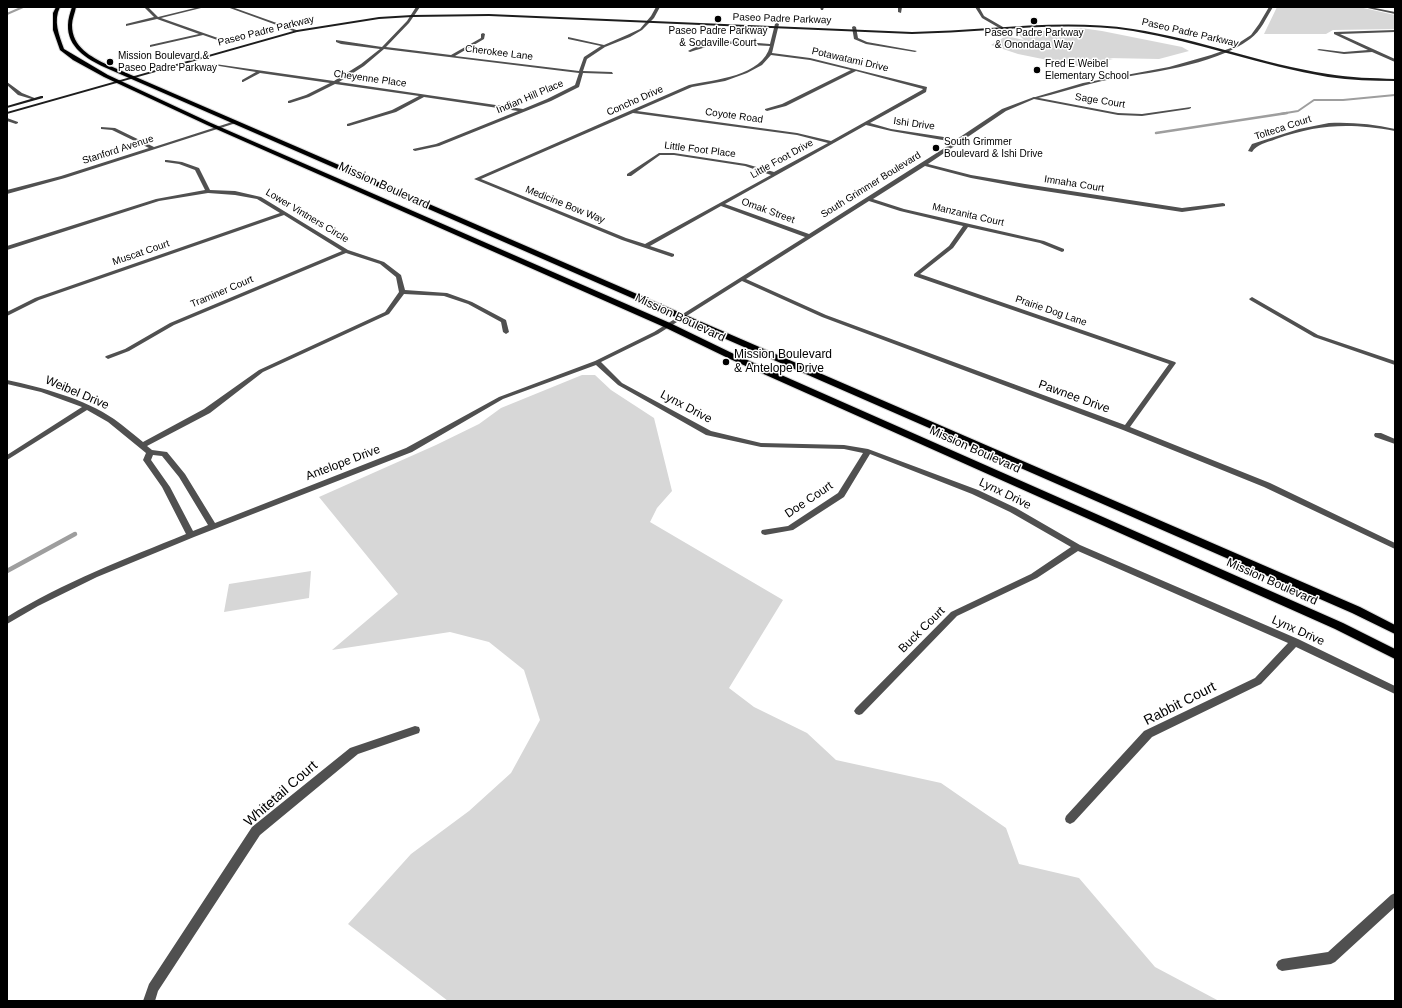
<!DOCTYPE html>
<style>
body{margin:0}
#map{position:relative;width:1402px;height:1008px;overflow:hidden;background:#fff;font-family:Arial,sans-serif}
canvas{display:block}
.frame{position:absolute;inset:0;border:8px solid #000;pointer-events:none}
</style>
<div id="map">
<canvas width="1402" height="1008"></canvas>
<div class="frame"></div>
</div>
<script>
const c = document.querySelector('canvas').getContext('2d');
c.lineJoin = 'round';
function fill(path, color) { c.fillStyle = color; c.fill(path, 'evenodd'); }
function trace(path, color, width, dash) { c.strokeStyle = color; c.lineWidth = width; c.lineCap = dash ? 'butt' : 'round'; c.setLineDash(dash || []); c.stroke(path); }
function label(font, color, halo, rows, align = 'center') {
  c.font = font + ' Arial,sans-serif'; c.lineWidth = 3; c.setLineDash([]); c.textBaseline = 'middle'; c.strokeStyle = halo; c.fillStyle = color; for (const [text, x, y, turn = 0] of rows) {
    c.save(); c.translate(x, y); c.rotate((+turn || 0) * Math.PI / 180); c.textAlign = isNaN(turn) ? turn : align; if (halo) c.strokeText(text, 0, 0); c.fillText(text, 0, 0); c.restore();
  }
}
fill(new Path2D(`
 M 1277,7 L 1359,7 L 1395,15 L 1395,29 L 1333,30 L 1326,34 L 1264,34 Z
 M 1081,28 L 1102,31 L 1182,47 L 1189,51 L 1159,59 L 1107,58 L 1113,59 L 1077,66 L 1018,54 L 991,45 L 1006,36 L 1024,40 L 1017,33 Z
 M 582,375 L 595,375 L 611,390 L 654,418 L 672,491 L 657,508 L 650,522 L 783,600 L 729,688 L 754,707 L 807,733 L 836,760 L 941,783 L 1006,828 L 1019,864 L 1079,878 L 1155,967 L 1219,1001 L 448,1001 L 348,924 L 411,854 L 469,811 L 511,773 L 540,720 L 524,670 L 489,642 L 450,632 L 332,650 L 398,594 L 319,497 L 436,445 L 479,424 L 501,408 Z
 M 311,571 L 309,598 L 224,612 L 229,584 Z`), '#d7d7d7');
trace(new Path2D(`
 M 7,14 L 23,7
 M 1280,114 L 1298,111 L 1314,100 L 1343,100 L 1395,95`), '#9e9e9e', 2);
trace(new Path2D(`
 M 1156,133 L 1287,113`), '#9e9e9e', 2.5);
trace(new Path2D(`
 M 7,571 L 75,534`), '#9e9e9e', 4.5);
const primary = new Path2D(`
 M 56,7 L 60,7 C 53,21 59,35 64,49 L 108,75 L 211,123 L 670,323 L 736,355 L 1343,623 L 1395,649 L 1395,659 L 1335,629 L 730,359 L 664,327 L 207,125 L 104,77 L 73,60 L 60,50 L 53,30 L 53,13 Z
 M 72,7 L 76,7 C 75,13 72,19 72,25 C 72,47 91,57 108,65 L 1360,607 L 1395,625 L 1395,634 L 1352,613 L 104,67 C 87,59 67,47 68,25 C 68,19 70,13 72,7 Z`);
trace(primary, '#dbdbdb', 2);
fill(new Path2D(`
 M 144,7 L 148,7 L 158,17 L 199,7 L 205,7 L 161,18 L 232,43 L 229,44 L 203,35 L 150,47 L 150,45 L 199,34 L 157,19 L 126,26 L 126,24 L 154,17 Z
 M 227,7 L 232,7 L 299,31 L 296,32 Z
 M 416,7 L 420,7 L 409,23 L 386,47 L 451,55 L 481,38 L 481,34 L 483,33 L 485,34 L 484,39 L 455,56 L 579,71 L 584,57 L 601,46 L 568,39 L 568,37 L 604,45 L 627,35 L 640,29 L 651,16 L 656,7 L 660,7 L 654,18 L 642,30 L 630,37 L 605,47 L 587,59 L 583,71 L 612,72 L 613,74 L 583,73 L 579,87 L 551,101 L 439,146 L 415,151 L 413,150 L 413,149 L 436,144 L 518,111 L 424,97 L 396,112 L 349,126 L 347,126 L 347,124 L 392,110 L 419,96 L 335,84 L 309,97 L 290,103 L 288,103 L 288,101 L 306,95 L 330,83 L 260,73 L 243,82 L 242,82 L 242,80 L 256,72 L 213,65 L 215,64 L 334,81 L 361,64 L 380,49 L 341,44 L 336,42 L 336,40 L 382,47 L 407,21 ZM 384,49 L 579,73 L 575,85 L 547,99 L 523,109 L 339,82 L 364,66 Z
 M 820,7 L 824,7 L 823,10 L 821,10 Z
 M 898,7 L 902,7 L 901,13 L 898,12 Z
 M 975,7 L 979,7 L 984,16 L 1003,27 L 1003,29 L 1001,29 L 982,18 Z
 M 1363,7 L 1370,7 L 1395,12 L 1395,14 Z
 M 777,23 L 779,24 L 772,53 L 810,58 L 927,87 L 926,92 L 870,123 L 891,129 L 957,139 L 1002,109 L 1034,97 L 1118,113 L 1142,114 L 1191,107 L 1191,108 L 1189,109 L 1142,116 L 1118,115 L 1034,99 L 1006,111 L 928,164 L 971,175 L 1025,184 L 1182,208 L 1223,203 L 1225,204 L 1225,206 L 1182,212 L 1025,188 L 971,178 L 925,166 L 873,199 L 904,209 L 1044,241 L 1064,249 L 1064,251 L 1062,252 L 1040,243 L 968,227 L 953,248 L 920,274 L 1175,362 L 1176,363 L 1130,427 L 1270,483 L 1395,543 L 1395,549 L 1264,487 L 1123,430 L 822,317 L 742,281 L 658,334 L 601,362 L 622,383 L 711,431 L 761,443 L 844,445 L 868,449 L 978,490 L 1016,508 L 1080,545 L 1298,639 L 1395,686 L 1395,694 L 1296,647 L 1261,684 L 1152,737 L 1074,822 L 1070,824 L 1066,822 L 1065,819 L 1066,816 L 1144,731 L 1255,678 L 1288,643 L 1078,551 L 1037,578 L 957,616 L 862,714 L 859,715 L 856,714 L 854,711 L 856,708 L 951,612 L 1031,574 L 1071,547 L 1010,512 L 972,494 L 870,454 L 844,497 L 793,530 L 765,535 L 762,534 L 761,532 L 762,530 L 788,526 L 838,493 L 863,453 L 844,449 L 761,447 L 706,435 L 618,385 L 596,365 L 503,399 L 412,452 L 194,537 L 97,577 L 38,606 L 7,624 L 7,617 C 64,582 125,559 186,534 L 162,487 L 143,460 L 146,453 L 108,422 L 87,410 L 7,460 L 7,455 L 82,407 L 41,392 L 7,384 L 7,380 C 43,388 83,398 114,419 C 124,426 133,434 143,442 L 204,409 L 259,370 L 385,312 L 399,292 L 396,277 L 380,264 L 346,253 L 174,325 L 129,351 L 108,359 L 105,357 L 106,356 L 125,349 L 170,323 L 342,251 L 284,215 L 39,300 L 7,316 L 7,312 L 35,298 L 280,213 L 257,199 L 235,195 L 208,193 L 159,201 L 7,250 L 7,246 L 156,199 L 205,190 L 195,170 L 179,164 L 165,162 L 165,160 L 167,160 L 182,162 L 199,168 L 210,190 L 235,191 L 261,197 L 348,250 L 384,262 L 401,275 L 405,290 L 447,293 L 472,302 L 506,320 L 509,332 L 506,334 L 503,332 L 501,322 L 468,304 L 444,296 L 404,294 L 389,314 L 263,372 L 210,413 L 147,446 L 152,450 L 167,452 L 185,474 L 215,523 L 406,448 L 499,397 L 595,361 L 654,332 L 805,237 L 721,206 L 650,246 L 674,254 L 674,256 L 672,257 L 622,240 L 474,179 L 689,85 C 714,80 763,76 770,46 C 750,45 730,42 711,46 C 704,47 697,50 690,52 L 688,51 C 711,37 745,42 770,44 L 775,24 ZM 771,55 L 810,60 L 851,70 L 782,104 L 765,109 L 765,110 L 767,111 L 786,106 L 856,71 L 923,89 L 922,90 L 831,141 L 797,133 L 637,111 L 692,87 L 725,81 L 747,73 L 762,65 ZM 633,113 L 797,135 L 828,143 L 774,172 L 746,164 L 674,153 L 659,153 L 627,174 L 627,176 L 631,176 L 660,155 L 674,155 L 745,166 L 771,175 L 645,244 L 626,238 L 481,179 ZM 866,125 L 891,131 L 954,142 L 809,234 L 725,204 ZM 869,201 L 900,211 L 963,226 L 949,246 L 914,274 L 914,276 L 1169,364 L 1125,425 L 826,315 L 746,279 ZM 153,455 L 162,456 L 179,477 L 208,525 L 193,531 L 170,487 L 151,460 Z
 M 854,26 L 856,27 L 858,38 L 867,42 L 917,51 L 915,52 L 866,44 L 854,39 L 852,27 Z
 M 1395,30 L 1395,32 L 1340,34 L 1395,59 L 1395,62 L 1372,52 L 1344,54 L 1317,50 L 1319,49 L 1344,52 L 1368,50 L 1334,34 L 1334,32 Z
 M 7,82 L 22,93 L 37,99 L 35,100 L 18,95 L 7,85 Z
 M 7,118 L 18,122 L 18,123 L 16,124 L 7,121 Z
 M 232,122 L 236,123 L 65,178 L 7,194 L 7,190 L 61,176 L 149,148 L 112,130 L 101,129 L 101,127 L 115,128 L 154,147 Z
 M 1329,123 C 1351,122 1373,124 1395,129 L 1395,131 C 1350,123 1319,124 1276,139 C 1266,143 1257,144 1252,152 L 1248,151 L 1252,144 L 1299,129 Z
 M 1252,297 L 1318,335 L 1395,361 L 1395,365 L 1314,337 L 1250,300 L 1249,299 Z
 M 1375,433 L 1381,433 L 1395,439 L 1395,444 L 1375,437 L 1374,435 Z
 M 415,726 L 419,727 L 420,730 L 419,733 L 358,754 L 260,835 L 158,991 L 155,1001 L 143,1001 L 149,984 L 252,827 L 350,748 Z
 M 1395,893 L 1395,907 L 1335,962 L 1331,964 L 1282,971 L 1278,969 L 1276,965 L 1278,961 L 1282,959 L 1328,952 L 1391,895 Z`), '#505050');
fill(new Path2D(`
 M 1269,7 L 1273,7 C 1266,18 1261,31 1250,39 C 1212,67 1148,72 1102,81 C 1079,86 1057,94 1034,99 L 1032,98 L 1083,83 L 1169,67 L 1211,55 L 1231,48 L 1251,35 L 1259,24 Z`), '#505050');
fill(new Path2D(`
 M 489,14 L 912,32 C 985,31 1060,18 1133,29 C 1199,39 1262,64 1328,74 C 1351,78 1373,78 1395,79 L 1395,81 C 1373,81 1351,80 1328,77 C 1262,66 1199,42 1133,31 C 1060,20 985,33 912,34 L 489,16 L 412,17 L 379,19 L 297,32 L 7,114 L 7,112 L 297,30 L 379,17 L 412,15 Z
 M 41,96 L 43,96 L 43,98 L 7,108 L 7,106 Z`), '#1d1d1d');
fill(primary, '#000');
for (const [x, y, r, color] of [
 [718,19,4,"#000"],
 [1034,21,4,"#000"],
 [110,62,4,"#000"],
 [1037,70,4,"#000"],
 [936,148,4,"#000"],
 [726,362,4,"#000"]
]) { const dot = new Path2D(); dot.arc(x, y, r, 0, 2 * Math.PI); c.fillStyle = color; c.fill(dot); trace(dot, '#fff', 1.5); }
label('10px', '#000', '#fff', [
 ["Paseo Padre Parkway",782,19,2],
 ["Paseo Padre Parkway",266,31,-14],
 ["Paseo Padre Parkway",1190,33,13],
 ["Cherokee Lane",499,53,7],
 ["Potawatami Drive",850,60,13],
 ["Cheyenne Place",370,79,8],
 ["Indian Hill Place",530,97,-23],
 ["Concho Drive",635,101,-24],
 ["Sage Court",1100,101,9],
 ["Coyote Road",734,116,8],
 ["Ishi Drive",914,124,8],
 ["Tolteca Court",1283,128,-18],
 ["Stanford Avenue",118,150,-18],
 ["Little Foot Place",700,150,7],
 ["Little Foot Drive",782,159,-29],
 ["Imnaha Court",1074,184,9],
 ["South Grimmer Boulevard",871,185,-32],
 ["Medicine Bow Way",565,205,22],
 ["Omak Street",768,211,20],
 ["Manzanita Court",968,215,13],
 ["Lower Vintners Circle",307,216,31],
 ["Muscat Court",141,253,-19],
 ["Traminer Court",222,292,-23],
 ["Prairie Dog Lane",1051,311,19]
]);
label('10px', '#000', '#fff', [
 ["Paseo Padre Parkway",718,31,"center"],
 ["& Sodaville Court",718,43,"center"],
 ["Paseo Padre Parkway",1034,33,"center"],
 ["& Onondaga Way",1034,45,"center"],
 ["Mission Boulevard &",118,56],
 ["Paseo Padre Parkway",118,68],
 ["Fred E Weibel",1045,64],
 ["Elementary School",1045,76],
 ["South Grimmer",944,142],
 ["Boulevard & Ishi Drive",944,154]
], 'left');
label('12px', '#000', '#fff', [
 ["Mission Boulevard",384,186,24],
 ["Mission Boulevard",680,318,25],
 ["Weibel Drive",77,393,23],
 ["Pawnee Drive",1074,397,20],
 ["Lynx Drive",686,407,28],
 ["Mission Boulevard",975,450,24],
 ["Antelope Drive",343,463,-21],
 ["Lynx Drive",1005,494,26],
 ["Doe Court",809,500,-34],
 ["Mission Boulevard",1272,582,24],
 ["Buck Court",922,630,-45],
 ["Lynx Drive",1298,631,24]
]);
label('12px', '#000', '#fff', [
 ["Mission Boulevard",734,355],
 ["& Antelope Drive",734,369]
], 'left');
label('14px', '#000', '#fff', [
 ["Rabbit Court",1180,704,-27],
 ["Whitetail Court",281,794,-41]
]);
</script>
